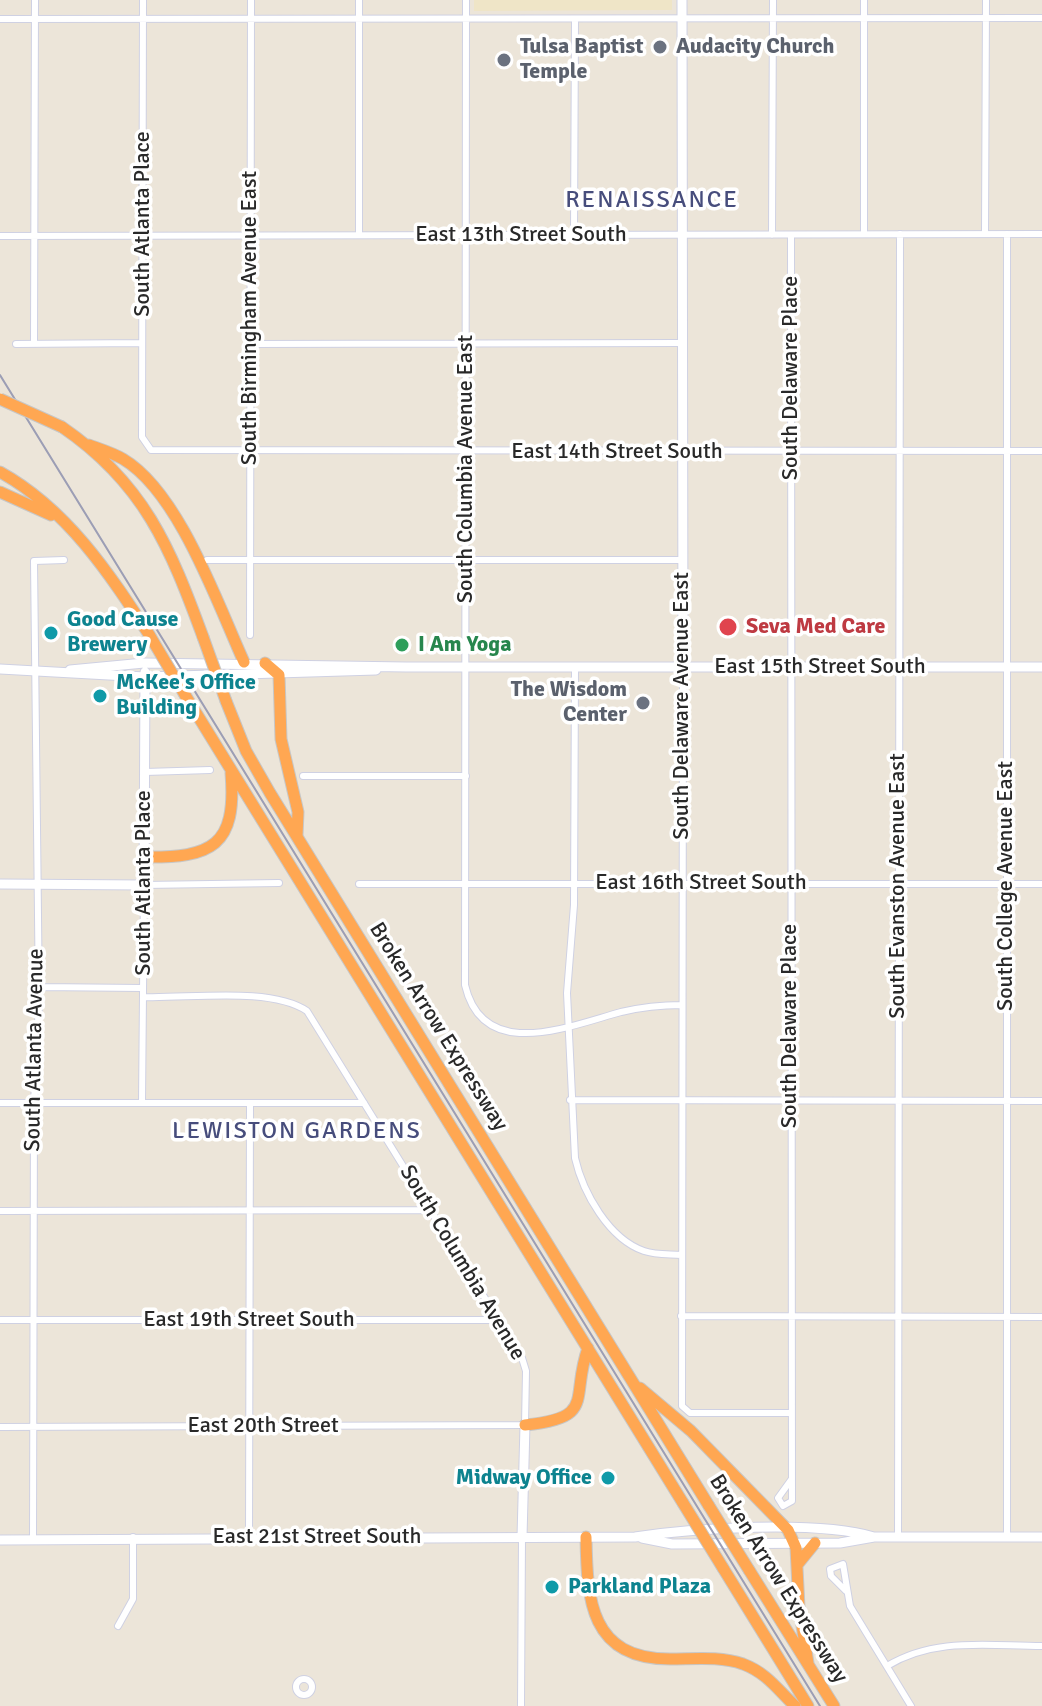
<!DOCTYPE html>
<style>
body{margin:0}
canvas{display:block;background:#ece5d9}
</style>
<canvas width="1042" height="1706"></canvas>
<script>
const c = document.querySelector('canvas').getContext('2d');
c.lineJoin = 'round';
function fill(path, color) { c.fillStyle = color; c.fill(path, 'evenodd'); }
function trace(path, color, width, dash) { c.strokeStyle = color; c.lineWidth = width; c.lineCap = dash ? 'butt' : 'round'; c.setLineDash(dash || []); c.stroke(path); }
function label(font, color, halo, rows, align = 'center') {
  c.font = font + ' Signika,sans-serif'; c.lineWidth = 7; c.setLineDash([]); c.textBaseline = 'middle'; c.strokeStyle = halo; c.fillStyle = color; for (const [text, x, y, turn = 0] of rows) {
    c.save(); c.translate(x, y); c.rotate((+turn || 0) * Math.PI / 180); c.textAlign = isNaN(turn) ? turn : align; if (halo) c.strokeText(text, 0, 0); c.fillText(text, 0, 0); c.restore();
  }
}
fill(new Path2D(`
 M 474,0 L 672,0 L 672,10 L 474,11 Z`), '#efe5c7');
const street = new Path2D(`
 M 143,0 L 142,437 L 151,450 L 1042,451
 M 466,0 L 465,985 C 483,1063 569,1026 621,1012 C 642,1007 661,1005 682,1005
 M 0,19 L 1042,18
 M 864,234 L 864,0
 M 985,234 L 986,0
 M 1007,234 L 1007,1537
 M 359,235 L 359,0
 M 574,235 L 575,19
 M 772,235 L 773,0
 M 0,236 L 1042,234
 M 16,344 L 142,343
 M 34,344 L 35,0
 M 250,344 L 682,343
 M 207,560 L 682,560
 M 250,635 L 251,0
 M 575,667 L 574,905 L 567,993 L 575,1158 C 583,1193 609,1239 644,1251 C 656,1255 669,1254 681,1255
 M 683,667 L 682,1406 L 690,1413 L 791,1413
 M 145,772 L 210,770
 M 303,776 L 466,776
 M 359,884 L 1042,884
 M 38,987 L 143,988
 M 570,1100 L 1042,1101
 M 0,1103 L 364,1103
 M 142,1103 L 144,885 L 279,883
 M 0,1211 L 430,1210
 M 681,1316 L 1042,1317
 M 0,1320 L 498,1320
 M 0,1427 L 525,1425 L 526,1371 L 522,1358 L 307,1011 C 270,986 187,999 143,997
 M 791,1480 L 778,1498 L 783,1506 L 792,1501 L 791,235
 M 249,1537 L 250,1103
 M 898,1537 L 900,234
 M 33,1540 L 34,1103 L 39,1004 L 34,561 L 64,560
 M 846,1591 L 831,1576 L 830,1569 L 843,1564 L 850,1606 L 911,1706
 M 118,1626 L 133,1599 L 133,1537
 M 887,1666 C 935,1637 987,1646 1042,1646
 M296 1687a8 8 0 1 1 16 0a8 8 0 1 1-16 0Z
 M 521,1706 L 522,1537`);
const secondary = new Path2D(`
 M 682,0 L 683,667
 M 0,669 L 145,677 L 376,670
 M 70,670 L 144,663 L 406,667 L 1042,667
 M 0,884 L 144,885 L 145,672
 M 522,1537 L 525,1425
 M 642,1538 L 672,1544 L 840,1543 L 874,1537
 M 0,1540 L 635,1537 C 694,1528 817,1520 874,1537 L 1042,1537`);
const highway = new Path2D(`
 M 62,427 C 144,483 170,547 203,637
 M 89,445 C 100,449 113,453 123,459 C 179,492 218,605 244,662
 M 0,472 C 67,509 109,573 150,636
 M 0,492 L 51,515
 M 265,663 L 279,675 L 281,739 L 298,812 L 297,836
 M 185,695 L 683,1503
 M 226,701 L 246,751 L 270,793 L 709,1506
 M 144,857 C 212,858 237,846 231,773
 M 640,1388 L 691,1431 L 788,1530 L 796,1548 L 799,1607 L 808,1663
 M 525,1425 C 597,1418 570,1398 588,1348
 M 586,1537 C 587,1600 590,1659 670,1659 C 694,1659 720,1656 743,1664 C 767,1673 778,1690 795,1706
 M 797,1565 L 815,1543
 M 723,1568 L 808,1706
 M 749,1570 L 834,1706`);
trace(street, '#cfd1e3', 8);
trace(secondary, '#cfd1e3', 11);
trace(highway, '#c7c7c7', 13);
trace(street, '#fff', 6);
trace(secondary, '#fff', 9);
trace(highway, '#ffa752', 11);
trace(new Path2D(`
 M 0,375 L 820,1706`), '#9c9eb5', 2);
const highwayBridge = new Path2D(`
 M 0,399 L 62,427
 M 150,636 L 185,695
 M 203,637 L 226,701
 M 683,1503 L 723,1568
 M 709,1506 L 749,1570`);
trace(highwayBridge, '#c7c7c7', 13, []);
trace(highwayBridge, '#ffa752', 11);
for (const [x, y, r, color] of [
 [660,47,8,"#6b7280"],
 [504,60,8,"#6b7280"],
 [728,627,10,"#e0444e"],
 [51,633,8,"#0f9aa8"],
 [402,645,8,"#2e9e5b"],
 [100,696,8,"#0f9aa8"],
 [643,703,8,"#6b7280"],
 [608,1478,8,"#0f9aa8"],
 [552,1587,8,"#0f9aa8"]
]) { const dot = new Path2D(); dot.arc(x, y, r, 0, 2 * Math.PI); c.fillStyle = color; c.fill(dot); trace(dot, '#fff', 3); }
label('bold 22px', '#5b616d', '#fff', [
 ["Tulsa Baptist",520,47],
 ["Temple",520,72],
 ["Audacity Church",676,47],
 ["The Wisdom",627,690,"right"],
 ["Center",627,715,"right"]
], 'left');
label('22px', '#292929', '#fff', [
 ["South Atlanta Place",143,224,-90],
 ["East 13th Street South",521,235],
 ["South Birmingham Avenue East",250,318,-90],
 ["South Delaware Place",791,378,-90],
 ["East 14th Street South",617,452],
 ["South Columbia Avenue East",466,469,-90],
 ["East 15th Street South",820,667],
 ["South Delaware Avenue East",682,706,-90],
 ["South Atlanta Place",144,883,-90],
 ["East 16th Street South",701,883],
 ["South Evanston Avenue East",898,886,-90],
 ["South College Avenue East",1006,886,-90],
 ["South Delaware Place",790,1026,-90],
 ["Broken Arrow Expressway",438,1027,58],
 ["South Atlanta Avenue",35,1050,-89],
 ["South Columbia Avenue",462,1263,59],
 ["East 19th Street South",249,1320],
 ["East 20th Street",263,1426],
 ["East 21st Street South",317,1537],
 ["Broken Arrow Expressway",778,1579,58]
]);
label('bold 22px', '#0d838f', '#fff', [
 ["Good Cause",67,620],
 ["Brewery",67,645],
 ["McKee's Office",116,683],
 ["Building",116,708],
 ["Midway Office",592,1478,"right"],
 ["Parkland Plaza",568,1587]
], 'left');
label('bold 22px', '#be3a42', '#fff', [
 ["Seva Med Care",746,627]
], 'left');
label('bold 22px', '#27864d', '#fff', [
 ["I Am Yoga",418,645]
], 'left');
c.letterSpacing = '2px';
label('24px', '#474d7c', '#fff', [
 ["RENAISSANCE",652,201],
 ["LEWISTON GARDENS",297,1132]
]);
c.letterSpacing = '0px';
</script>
